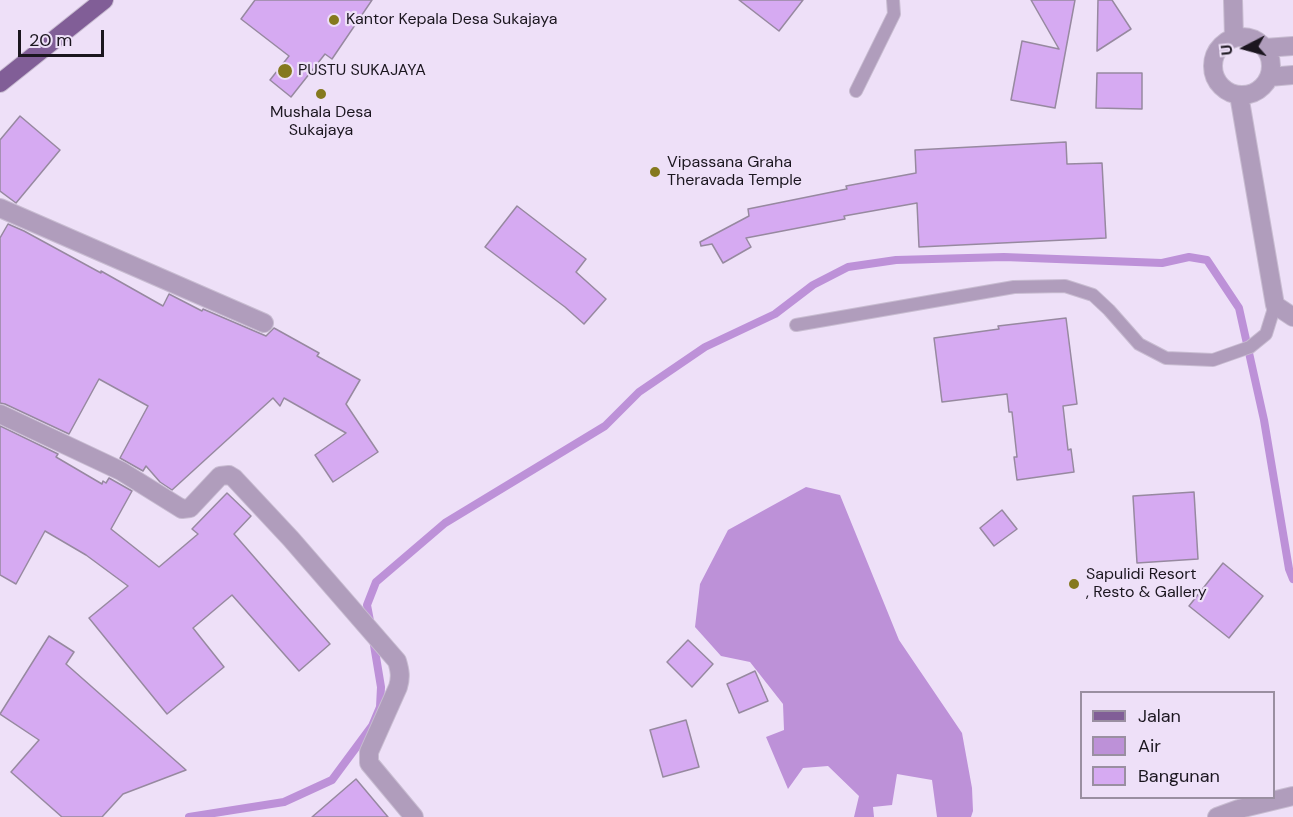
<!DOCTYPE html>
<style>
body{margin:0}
#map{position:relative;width:1293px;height:817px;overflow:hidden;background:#eee0f8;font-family:"DM Sans",sans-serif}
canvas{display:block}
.legend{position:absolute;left:1080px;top:691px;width:195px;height:108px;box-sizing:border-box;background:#eee0f8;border:2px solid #9a8fa1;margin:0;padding:8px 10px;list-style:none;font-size:18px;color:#1b161f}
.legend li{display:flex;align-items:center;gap:12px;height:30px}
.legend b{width:30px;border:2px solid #9a8fa1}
.north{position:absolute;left:1215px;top:18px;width:60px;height:60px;-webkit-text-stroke:4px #eee0f8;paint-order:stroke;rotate:264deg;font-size:16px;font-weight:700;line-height:24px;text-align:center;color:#1b161f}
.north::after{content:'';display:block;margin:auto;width:21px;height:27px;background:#1b161f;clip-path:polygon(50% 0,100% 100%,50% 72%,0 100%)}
.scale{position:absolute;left:18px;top:30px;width:86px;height:27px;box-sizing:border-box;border:3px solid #1b161f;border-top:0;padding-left:8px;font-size:18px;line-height:21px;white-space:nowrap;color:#1b161f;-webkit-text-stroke:4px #eee0f8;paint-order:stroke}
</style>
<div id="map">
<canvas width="1293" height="817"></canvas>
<ul class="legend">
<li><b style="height:8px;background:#815e97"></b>Jalan</li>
<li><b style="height:16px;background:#bd91d8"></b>Air</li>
<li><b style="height:16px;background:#d6aaf2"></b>Bangunan</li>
</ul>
<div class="north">U</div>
<div class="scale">20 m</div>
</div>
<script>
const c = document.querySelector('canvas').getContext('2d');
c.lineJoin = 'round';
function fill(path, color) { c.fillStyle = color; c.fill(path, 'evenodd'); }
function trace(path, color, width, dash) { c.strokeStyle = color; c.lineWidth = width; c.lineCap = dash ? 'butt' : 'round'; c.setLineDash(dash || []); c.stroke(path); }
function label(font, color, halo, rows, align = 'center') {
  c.font = font + ' "DM Sans",sans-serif'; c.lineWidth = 4.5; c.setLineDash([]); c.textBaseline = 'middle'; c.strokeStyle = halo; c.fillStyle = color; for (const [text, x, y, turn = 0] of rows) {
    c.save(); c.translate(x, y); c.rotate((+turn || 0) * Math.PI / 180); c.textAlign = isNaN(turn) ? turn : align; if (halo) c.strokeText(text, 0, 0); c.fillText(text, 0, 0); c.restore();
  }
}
fill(new Path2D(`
 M 806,487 L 840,495 L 899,640 L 962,733 L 972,788 L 973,811 L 971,817 L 937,817 L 932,780 L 897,774 L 892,805 L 873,807 L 874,817 L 854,817 L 859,796 L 828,766 L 803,768 L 788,789 L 766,737 L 784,730 L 783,704 L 750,662 L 721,656 L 695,627 L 700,584 L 728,530 Z`), '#bd91d8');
trace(new Path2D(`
 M 371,626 L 367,605 L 376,582 L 445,523 L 605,426 L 639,392 L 705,347 L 775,314 L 813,285 L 848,267 L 896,260 L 1004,257 L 1162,263 L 1189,257 L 1207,260 L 1239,308 L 1264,420 L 1289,569 L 1293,579
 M 189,817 L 284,802 L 332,780 L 372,726 L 380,707 L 381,687 L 373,639`), '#bd91d8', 8);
const building = new Path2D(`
 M 255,0 L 372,0 L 332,59 L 325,54 L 291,97 L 270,80 L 289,56 L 241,19 Z
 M 739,0 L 803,0 L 779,31 Z
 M 1031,0 L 1075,0 L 1055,108 L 1011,100 L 1022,41 L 1059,49 Z
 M 1098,0 L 1112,0 L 1131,29 L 1097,51 Z
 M 1097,73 L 1142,73 L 1142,109 L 1096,108 Z
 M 20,116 L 60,150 L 16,203 L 0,191 L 0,140 Z
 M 1066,142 L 1067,164 L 1102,163 L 1106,238 L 919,247 L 917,203 L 844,216 L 845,219 L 746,238 L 751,247 L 723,263 L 712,244 L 701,246 L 700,242 L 749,216 L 748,209 L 847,189 L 846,186 L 916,173 L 915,150 Z
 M 517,206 L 586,259 L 576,272 L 606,299 L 584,324 L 565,307 L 485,247 Z
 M 8,224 L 24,231 L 101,273 L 101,271 L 163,306 L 169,294 L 202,311 L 203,309 L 266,336 L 274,328 L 319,353 L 317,356 L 360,380 L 346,404 L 378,452 L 333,482 L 315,455 L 346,433 L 284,398 L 280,406 L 273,398 L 172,490 L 160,482 L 146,466 L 143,471 L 120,458 L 148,406 L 99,379 L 69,434 L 5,404 L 0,403 L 0,238 Z
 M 1066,318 L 1077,404 L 1063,406 L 1068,450 L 1071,449 L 1074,472 L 1017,480 L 1014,457 L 1017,457 L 1012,412 L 1009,412 L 1007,394 L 942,402 L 934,338 L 999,329 L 998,326 Z
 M 0,426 L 58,454 L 56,457 L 102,484 L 103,481 L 106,483 L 109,478 L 132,491 L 111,529 L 159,567 L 198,534 L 192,529 L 227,493 L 251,516 L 234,534 L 330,644 L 299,671 L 232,595 L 193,628 L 224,667 L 167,714 L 89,618 L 128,586 L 86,555 L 45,531 L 16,584 L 0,575 Z
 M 1194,492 L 1198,559 L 1137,563 L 1133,496 Z
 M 1002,510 L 1017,529 L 994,546 L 980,528 Z
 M 1223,563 L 1263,596 L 1229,638 L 1189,606 Z
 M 49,636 L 74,652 L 66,664 L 186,770 L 123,794 L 102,817 L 62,817 L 11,772 L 39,740 L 0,714 Z
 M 688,640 L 713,664 L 692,687 L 667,662 Z
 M 755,671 L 768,701 L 739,713 L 727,684 Z
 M 686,720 L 699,767 L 663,777 L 650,730 Z
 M 356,779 L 388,817 L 312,817 Z`);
fill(building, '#d6aaf2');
trace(building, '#9789a0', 1.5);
const lane = new Path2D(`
 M 856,91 L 894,14 L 893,0
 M 796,325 L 1014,287 L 1065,286 L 1093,295 L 1109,310 L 1139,344 L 1166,358 L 1213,360 L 1250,347 L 1266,334 L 1275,305`);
const street = new Path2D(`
 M 1233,0 L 1234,37
 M1213 66a29 29 0 1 1 58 0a29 29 0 1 1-58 0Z
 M 1265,48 L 1293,46
 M 1269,77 L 1293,75
 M 1239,95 L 1275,305 L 1293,317
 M 0,208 L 264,323
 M 0,414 L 121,471 L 182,509 L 190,508 L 220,476 L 229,475 L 234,478 L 291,539 L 397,661 C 400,671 401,677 398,687 L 369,752 L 369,763 L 414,817
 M 1217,817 L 1239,809 L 1293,796`);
const primary = new Path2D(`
 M 0,83 L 104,0`);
trace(lane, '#c8bcd1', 14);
trace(street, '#c8bcd1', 20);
trace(primary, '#c8bcd1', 20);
trace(lane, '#b09dbc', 12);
trace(street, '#b09dbc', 18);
trace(primary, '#815e97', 18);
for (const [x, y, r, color] of [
 [334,20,6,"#85791e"],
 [285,71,8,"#85791e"],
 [321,94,6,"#85791e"],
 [655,172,6,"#85791e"],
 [1074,584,6,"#85791e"]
]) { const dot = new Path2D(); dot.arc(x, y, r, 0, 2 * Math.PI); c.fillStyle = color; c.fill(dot); trace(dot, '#eee0f8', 2); }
label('16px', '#1b161f', '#eee0f8', [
 ["Kantor Kepala Desa Sukajaya",346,20],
 ["PUSTU SUKAJAYA",298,71],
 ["Mushala Desa",321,113,"center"],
 ["Sukajaya",321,131,"center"],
 ["Vipassana Graha",667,163],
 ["Theravada Temple",667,181],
 ["Sapulidi Resort",1086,575],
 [", Resto & Gallery",1086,593]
], 'left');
</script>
